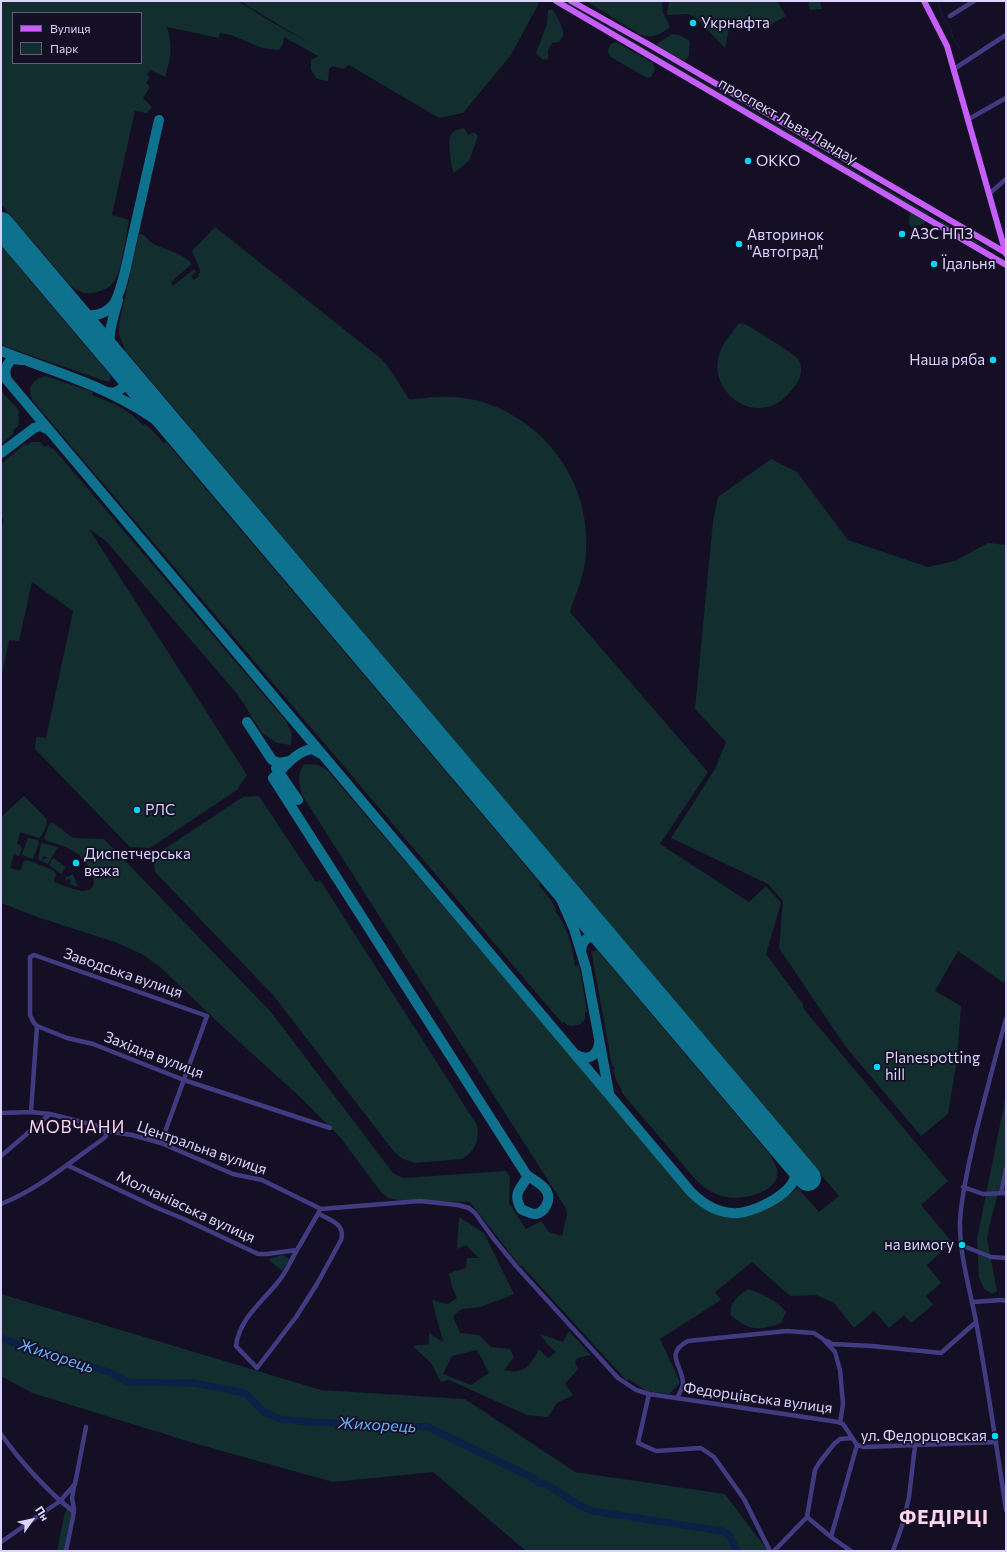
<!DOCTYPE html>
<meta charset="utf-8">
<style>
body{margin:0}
#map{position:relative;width:1007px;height:1552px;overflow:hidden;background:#140f24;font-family:Commissioner,sans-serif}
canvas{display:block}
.frame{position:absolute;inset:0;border:2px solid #dad4fe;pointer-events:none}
.legend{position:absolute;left:12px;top:12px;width:130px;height:52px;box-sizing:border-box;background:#140f24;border:1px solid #635e7b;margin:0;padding:5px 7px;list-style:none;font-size:12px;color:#dad4fe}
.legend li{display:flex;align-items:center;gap:8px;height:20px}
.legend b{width:20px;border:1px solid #635e7b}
.north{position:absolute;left:12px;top:1500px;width:40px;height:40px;-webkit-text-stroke:3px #140f24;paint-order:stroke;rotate:57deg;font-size:11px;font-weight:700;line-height:16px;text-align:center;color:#dad4fe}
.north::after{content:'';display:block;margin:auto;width:14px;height:18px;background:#dad4fe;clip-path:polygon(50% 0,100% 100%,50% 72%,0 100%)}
</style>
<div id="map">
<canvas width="1007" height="1552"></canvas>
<div class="frame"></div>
<ul class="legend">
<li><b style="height:5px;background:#c65efb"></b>Вулиця</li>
<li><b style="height:11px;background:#122e2e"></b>Парк</li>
</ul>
<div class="north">Пн</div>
</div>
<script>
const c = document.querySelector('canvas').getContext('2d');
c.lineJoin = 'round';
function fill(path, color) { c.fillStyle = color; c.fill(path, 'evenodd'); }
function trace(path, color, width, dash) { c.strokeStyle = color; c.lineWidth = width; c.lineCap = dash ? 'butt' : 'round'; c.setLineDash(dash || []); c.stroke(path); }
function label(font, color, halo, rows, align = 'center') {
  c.font = font + ' Commissioner,sans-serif'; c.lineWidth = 3.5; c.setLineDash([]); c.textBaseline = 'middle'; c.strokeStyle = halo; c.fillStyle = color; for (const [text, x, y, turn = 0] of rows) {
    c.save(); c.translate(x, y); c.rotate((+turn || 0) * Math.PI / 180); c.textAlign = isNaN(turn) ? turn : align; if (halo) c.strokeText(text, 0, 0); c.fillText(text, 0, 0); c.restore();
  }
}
fill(new Path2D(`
 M 1,1 L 238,1 L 270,21 L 309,43 L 240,1 L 540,1 L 511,55 L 463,113 L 439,118 L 349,65 L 343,69 L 332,66 L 329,69 L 328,81 L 317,79 L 311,70 L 311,60 L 318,56 L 284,37 L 283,44 L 279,50 L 262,48 L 231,35 L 220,33 L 219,38 L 167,27 C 173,47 171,58 165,77 L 150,70 L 147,75 L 150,77 L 146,83 L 150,87 L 143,98 L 152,107 L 147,113 L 135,111 L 112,215 L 129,220 C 126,234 122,273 113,283 C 109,288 103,290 97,292 C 86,296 77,291 69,284 L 1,204 ZM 13,13 L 141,13 L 141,63 L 13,63 Z
 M 560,1 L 564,1 L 611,29 L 611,30 Z
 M 586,1 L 662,1 L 663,12 L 670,27 C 661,34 653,39 641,35 Z
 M 669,1 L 777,1 L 786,16 C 780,19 766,28 760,29 C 746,31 745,19 729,30 L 725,48 L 695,17 L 688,14 L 667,15 Z
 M 810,1 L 820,1 L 822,9 L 810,10 L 808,4 Z
 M 548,10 L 553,10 C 557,16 564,28 563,36 C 562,38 560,40 559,42 L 552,43 L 548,51 L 548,60 L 542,59 L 536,53 L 547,24 Z
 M 672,34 L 679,35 L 690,41 L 689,56 L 684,61 L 666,52 L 657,46 L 658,43 Z
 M 625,37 L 929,214 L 929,216 L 624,38 Z
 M 616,42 L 653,63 L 655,70 L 651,77 L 647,78 L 609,56 L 608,50 L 611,44 Z
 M 464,128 L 468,135 L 474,132 L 478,136 L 469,161 L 454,173 C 451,166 451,160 450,154 C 449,140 447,131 464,128 Z
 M 910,211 L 926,222 L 925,223 L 915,227 L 911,227 L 909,223 Z
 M 939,221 L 940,221 L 989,249 L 988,250 L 941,224 Z
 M 215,227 L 379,357 L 387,365 L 409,399 C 418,400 427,397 436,397 C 448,396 463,397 475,400 C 544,417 592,483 586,554 C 585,574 576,593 570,612 L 708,772 L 660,844 L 749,902 L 766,886 L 781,903 L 766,954 L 803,1004 L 803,1008 L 948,1181 L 921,1205 L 952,1242 L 927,1265 L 941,1283 L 926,1296 L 933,1305 L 911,1323 L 904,1315 L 889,1328 L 874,1311 L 854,1328 L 834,1303 L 816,1295 L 790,1296 L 752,1262 L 715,1292 L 721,1300 L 660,1339 L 679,1380 L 679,1384 L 669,1394 L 646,1391 L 629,1379 L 627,1381 L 522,1266 L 520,1266 L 470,1202 L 399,1200 L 388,1198 L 381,1192 L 340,1137 L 300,1097 L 224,1028 L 160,967 L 142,954 L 115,942 L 40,918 L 1,903 L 1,817 L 24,796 L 46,818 C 48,824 44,834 39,838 L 20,832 L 17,844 L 20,845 L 22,849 L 19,856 L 14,854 L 10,868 L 20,871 L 24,861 L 27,860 L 53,870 L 56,874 L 54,882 C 58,884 79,891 83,891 C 106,890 87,861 78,854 C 68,846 55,844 44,840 L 50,841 L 44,839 L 49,824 L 52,822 L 73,838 L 104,839 L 271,1012 L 393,1173 L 403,1178 L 506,1171 L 510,1177 L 509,1203 L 526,1229 L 541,1221 L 549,1232 L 562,1236 L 567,1214 L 565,1207 L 302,795 C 300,786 296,771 305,764 L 318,765 L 326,769 L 685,1189 C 726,1228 757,1219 798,1188 L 819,1212 L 839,1196 L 125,350 L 119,334 L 119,324 L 139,234 C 146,234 147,240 152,243 C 166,251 182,252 192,264 L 171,282 L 173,286 L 194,269 L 196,272 L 191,276 L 194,280 L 199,276 L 198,274 L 200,273 L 199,267 L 192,251 Z
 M 1,246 L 110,375 L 110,381 L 105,381 L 1,345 Z
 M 739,323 L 747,325 C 756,331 794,353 798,359 C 804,369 801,378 794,387 C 786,398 775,408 760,408 C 735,409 713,384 718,359 C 720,346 731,334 739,323 Z
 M 46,376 L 93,392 L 92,395 C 111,402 130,410 143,425 L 145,424 L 153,431 L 164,443 L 166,442 L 540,883 L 539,885 L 551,900 L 556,909 L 555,911 C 568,927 572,945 575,966 L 579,965 L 587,1012 L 585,1012 L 585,1018 L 584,1021 L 581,1022 L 581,1024 C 574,1026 569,1028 564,1022 L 562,1023 L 33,401 C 26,388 32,379 46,376 Z
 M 1,391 L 18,409 L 19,413 L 18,414 L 19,418 L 18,426 L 13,430 L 14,432 L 13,434 L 1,444 Z
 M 31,442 L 40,442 L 45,447 L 48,445 L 52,449 L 53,448 L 286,721 L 292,733 L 291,745 L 277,743 L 262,733 L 238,695 L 106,541 L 89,529 L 247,775 L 237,790 L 150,848 L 130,847 L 35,749 L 36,737 L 46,738 L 73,611 L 32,582 L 19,641 L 9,640 L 1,679 L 1,527 L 4,521 L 1,516 L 1,464 L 25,444 L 27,445 Z
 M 771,459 L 797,472 L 848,540 L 928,567 L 955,561 L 988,543 L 1006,545 L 1006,979 L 1004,983 L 958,951 L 935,991 L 961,1006 L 957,1060 L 948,1114 L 921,1136 L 845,1046 L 779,948 L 783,901 L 768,884 L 671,838 L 715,769 L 726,742 L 695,709 L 713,521 L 718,497 Z
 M 259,796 L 316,882 L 320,880 L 477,1125 C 480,1139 475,1152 462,1159 L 415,1163 L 403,1159 L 395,1153 L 273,995 L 155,872 L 154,865 L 161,851 L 243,797 Z
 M 28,838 L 38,840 L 39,843 L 33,859 L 24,856 L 22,854 Z
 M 43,843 L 58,847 L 48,864 L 43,862 L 44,859 L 47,858 L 45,856 L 43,857 L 42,862 L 38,859 L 41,844 Z
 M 53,858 L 66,867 L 61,874 L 49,865 Z
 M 73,874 L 78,887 L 68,883 L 71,882 L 69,879 L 66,880 L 65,878 Z
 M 597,950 L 772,1157 L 771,1158 C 795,1188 745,1203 722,1196 C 711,1193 703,1187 696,1180 L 623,1094 L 621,1091 L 622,1090 C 617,1083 615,1078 613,1070 L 615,1068 L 612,1065 L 592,955 L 591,952 L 593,951 Z
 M 1006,1095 L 1006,1163 L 991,1219 L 987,1238 L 997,1291 L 992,1294 L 984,1289 L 979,1277 L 977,1239 Z
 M 459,1217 L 484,1233 L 514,1294 L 481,1307 L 462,1309 L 453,1316 L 460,1333 L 479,1335 L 491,1347 L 510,1349 L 514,1357 L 504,1370 C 524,1375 530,1366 539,1349 L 548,1358 L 556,1352 L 548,1345 L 540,1334 L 563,1342 L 569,1331 L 591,1355 L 577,1358 L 575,1362 L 578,1369 L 565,1384 L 573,1395 L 557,1403 L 548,1417 L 527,1415 L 449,1380 L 441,1382 L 431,1363 L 413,1346 L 429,1344 L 429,1333 L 443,1342 L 432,1300 L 448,1304 L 457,1298 L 452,1287 L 449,1273 L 466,1268 L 467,1258 L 479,1258 L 466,1245 L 457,1249 ZM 477,1350 L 489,1373 L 471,1385 L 443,1374 L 452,1356 Z
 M 283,1255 L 290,1259 L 282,1271 L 268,1259 Z
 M 748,1289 C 762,1294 777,1300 786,1312 L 781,1323 C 760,1331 748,1331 731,1315 C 729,1303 738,1296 748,1289 Z
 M 1,1294 L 321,1390 L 465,1399 L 575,1472 L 725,1494 L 768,1551 L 526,1551 L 433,1472 L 333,1482 L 197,1444 L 32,1393 L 1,1376 Z
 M 70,1505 L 72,1511 L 64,1551 L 57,1551 L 65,1512 Z`), '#122e2e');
trace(new Path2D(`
 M 938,1 L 942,16 L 950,27 L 953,38 L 960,49`), '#0d2045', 1);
trace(new Path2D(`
 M 1,1338 L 73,1364 L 85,1365 L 109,1372 L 128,1382 L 194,1383 L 245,1393 L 264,1412 L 280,1419 L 311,1422 L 428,1427 L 533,1478 L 539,1483 L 546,1484 L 580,1506 L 592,1511 L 722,1531 L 729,1535 L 737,1551`), '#0d2045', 7);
trace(new Path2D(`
 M 74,312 C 88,317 103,317 113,305 C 122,294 130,247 134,231 C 142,194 151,157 159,120
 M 1,351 C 52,371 104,385 150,416 C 171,430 188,450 206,468
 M 113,358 C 105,339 113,319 118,300
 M 1,373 L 691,1192 C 702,1203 716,1212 732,1213 C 750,1215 792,1195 795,1176 C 797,1168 792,1162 789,1155
 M 7,380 C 4,372 5,364 13,359 L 22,360
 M 107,392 L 114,393 C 124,389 129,381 125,371
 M 1,453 L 34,428 L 40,426 L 49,430
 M 247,722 L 272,760 L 279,763 L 290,761
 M 321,754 L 312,749 C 296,751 284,768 273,778 L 526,1174 L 527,1178 C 519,1190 513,1194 521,1209 C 525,1211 530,1214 536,1214 C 545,1212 551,1200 547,1192 C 543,1183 532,1180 526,1174
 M 276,768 L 298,800
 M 532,852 L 558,892 L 574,929 L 586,968 L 609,1093
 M 581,952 C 582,935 594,934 607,940
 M 575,1054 C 587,1062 598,1056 599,1043`), '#0e728e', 10);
trace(new Path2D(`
 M 1,225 L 808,1178`), '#0e728e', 26);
trace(new Path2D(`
 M 950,16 L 974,1
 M 954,69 L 1006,35
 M 967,120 L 1006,98
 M 989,194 L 1006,179
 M 1006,1019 C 995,1058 985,1097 975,1136 C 969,1164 962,1191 960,1220 C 959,1256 971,1292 977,1327 C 988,1388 997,1449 1006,1510
 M 31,1112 L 37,1026
 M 1,1113 L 31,1112 L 50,1114 L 98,1126 L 106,1131 L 132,1135 L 161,1143 L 233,1174 L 262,1180 L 321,1209 L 420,1201 L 458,1205 L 469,1208 L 475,1213 L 493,1238 L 516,1266 L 618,1378 L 636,1390 L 649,1394 L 838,1422 L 843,1424 L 857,1445 L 864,1447 L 996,1442
 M 161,1143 L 207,1016 L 34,955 L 30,957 L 30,1015 L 34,1023 L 37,1026 L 67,1038 L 93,1044 L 184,1080 L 330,1128
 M 1,1156 L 50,1114
 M 67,1165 L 155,1207 L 184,1219 L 258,1254 L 267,1254 L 297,1250 L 319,1212
 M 963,1187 L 983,1194 L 1006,1193
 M 1001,1193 L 1006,1169
 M 1,1204 C 39,1189 70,1162 103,1139 L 106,1136 L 106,1131
 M 961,1245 L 991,1257 L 1006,1258
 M 297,1250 C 291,1260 286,1273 278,1282 C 262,1302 239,1319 236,1346 L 257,1368 L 296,1317 L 317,1284 L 341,1240 C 346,1225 331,1220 319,1214
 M 973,1302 L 1001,1300 L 1006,1301
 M 827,1341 L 832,1344 L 872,1346 L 941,1353 L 976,1322
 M 649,1394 L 638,1443 L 656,1451 L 701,1448 L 714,1457 L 744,1499 L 770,1551
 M 677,1398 C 679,1394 683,1388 683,1383 C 682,1364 664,1354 688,1341 L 787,1331 L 814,1333 L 823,1339 L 835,1352 L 840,1370 L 843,1404 L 840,1423
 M 1,1434 C 19,1460 49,1493 74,1512
 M 807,1517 L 831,1537 L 851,1551
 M 831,1537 L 857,1445
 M 1,1542 L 60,1501 L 75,1484 L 86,1427
 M 66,1551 L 73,1517 L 74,1509 L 72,1498 L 74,1486
 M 774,1551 L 807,1517 L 815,1470 L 819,1463 L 834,1444 L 840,1439 L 852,1438
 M 893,1551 L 903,1523 L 909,1497 L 915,1446`), '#413c82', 4.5);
trace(new Path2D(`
 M 556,1 L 1006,265
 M 571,1 L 648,44 L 1006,253
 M 924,1 L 947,46 L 1006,254`), '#c65efb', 6);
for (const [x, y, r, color] of [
 [693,23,4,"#07d6f7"],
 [748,161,4,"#07d6f7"],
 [902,234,4,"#07d6f7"],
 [739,244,4,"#07d6f7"],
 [934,264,4,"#07d6f7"],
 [993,360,4,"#07d6f7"],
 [137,810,4,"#07d6f7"],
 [76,863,4,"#07d6f7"],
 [877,1067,4,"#07d6f7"],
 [962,1245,4,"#07d6f7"],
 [995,1436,4,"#07d6f7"]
]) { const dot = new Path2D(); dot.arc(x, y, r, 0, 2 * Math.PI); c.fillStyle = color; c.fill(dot); trace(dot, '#140f24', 1.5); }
label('15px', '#dad4fe', '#140f24', [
 ["Укрнафта",701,23],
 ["ОККО",756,161],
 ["АЗС НПЗ",910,234],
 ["Авторинок",747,235],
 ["\"Автоград\"",747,252],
 ["Їдальня",942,264],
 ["Наша ряба",985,360,"right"],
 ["РЛС",145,810],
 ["Диспетчерська",84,854],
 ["вежа",84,871],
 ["Planespotting",885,1058],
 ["hill",885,1075],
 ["на вимогу",954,1245,"right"],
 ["ул. Федорцовская",987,1436,"right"]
], 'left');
label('15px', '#dad4fe', '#140f24', [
 ["проспект Льва Ландау",788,121,30],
 ["Заводська вулиця",123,973,19],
 ["Західна вулиця",154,1055,21],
 ["Центральна вулиця",202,1148,19],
 ["Молчанівська вулиця",186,1207,25],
 ["Федорцівська вулиця",758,1398,8]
]);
label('italic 16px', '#65b0fb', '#140f24', [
 ["Жихорець",56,1356,18],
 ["Жихорець",377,1425,3]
]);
c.letterSpacing = '1px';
label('17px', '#fed6ee', '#140f24', [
 ["МОВЧАНИ",77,1127]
]);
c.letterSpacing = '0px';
c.letterSpacing = '1px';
label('bold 19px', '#fed6ee', '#140f24', [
 ["ФЕДІРЦІ",944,1518]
]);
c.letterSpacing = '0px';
</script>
